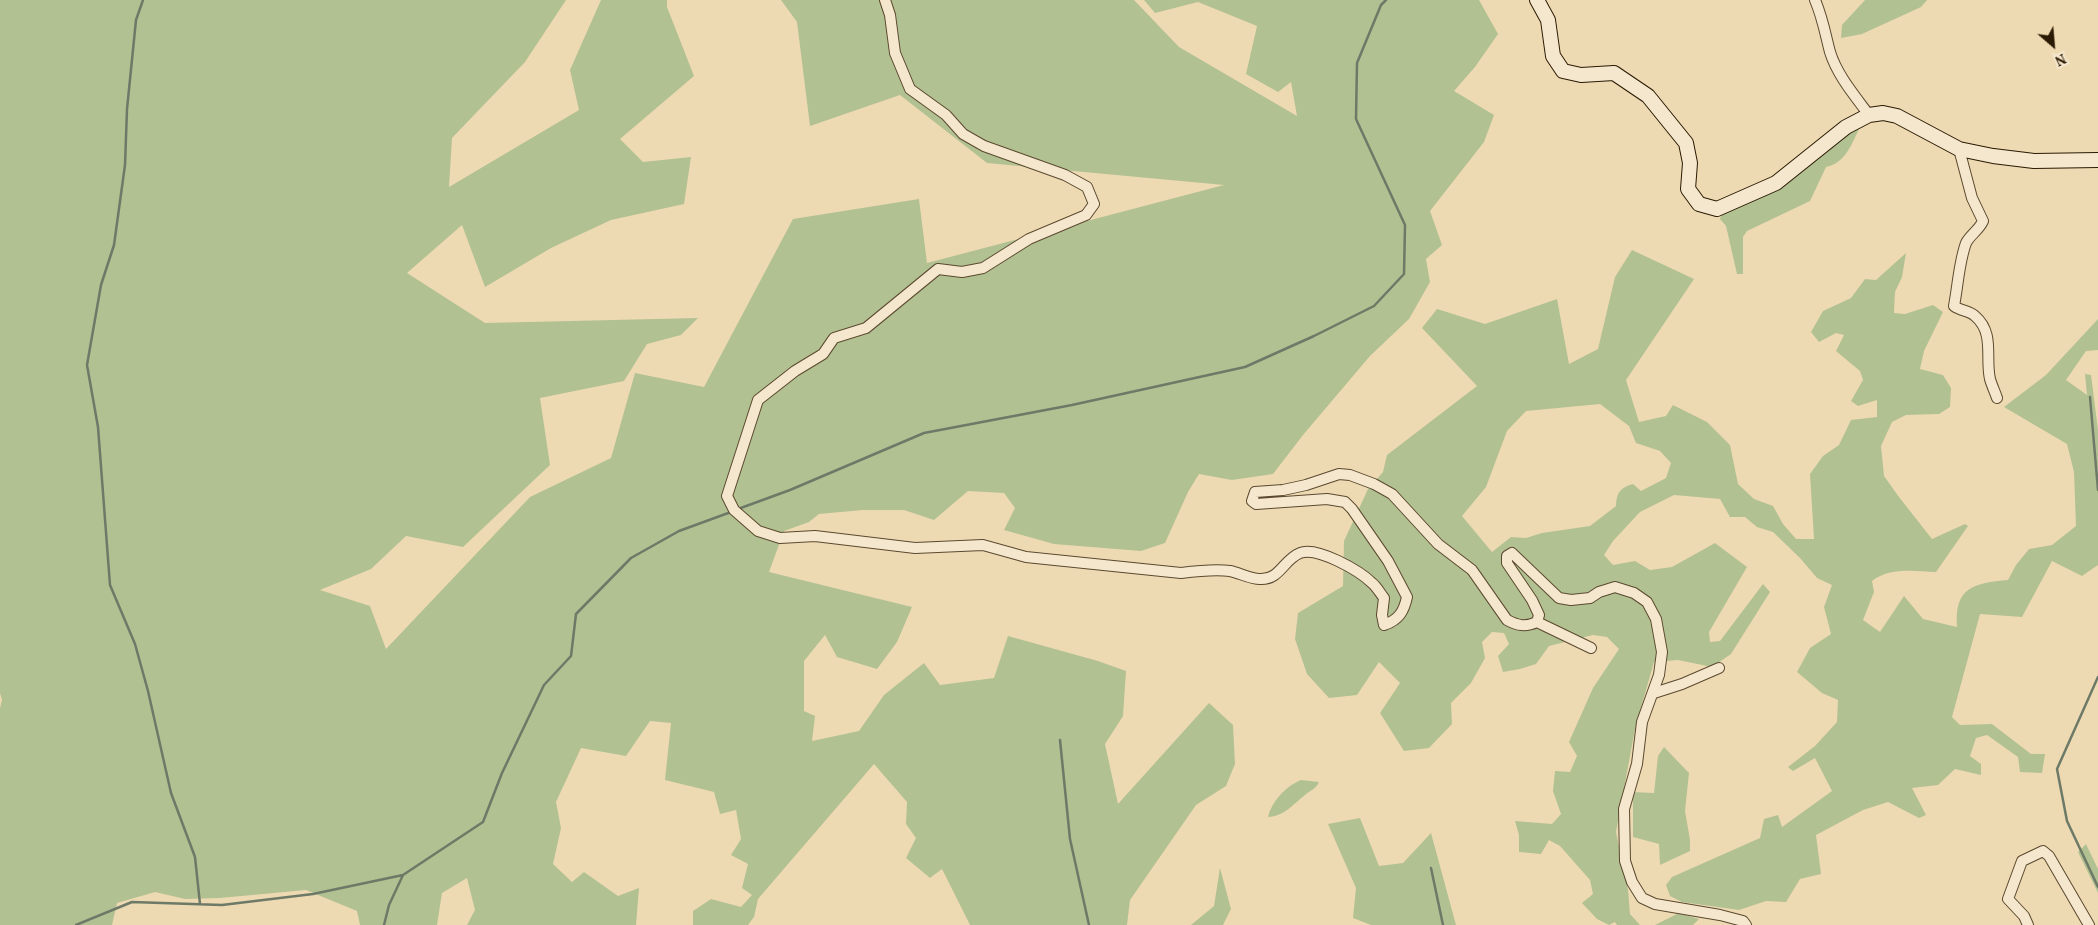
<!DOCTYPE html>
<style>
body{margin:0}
#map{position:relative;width:2098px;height:925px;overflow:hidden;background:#eedab2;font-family:Vollkorn,serif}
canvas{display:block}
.north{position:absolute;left:2028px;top:20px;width:50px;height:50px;-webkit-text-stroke:4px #f4e7cd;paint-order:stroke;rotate:153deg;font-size:14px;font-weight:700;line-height:20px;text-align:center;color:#2a1903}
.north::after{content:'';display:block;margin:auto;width:18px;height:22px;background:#2a1903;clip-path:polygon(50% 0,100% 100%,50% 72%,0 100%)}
</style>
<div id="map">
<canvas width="2098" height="925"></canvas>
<div class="north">N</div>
</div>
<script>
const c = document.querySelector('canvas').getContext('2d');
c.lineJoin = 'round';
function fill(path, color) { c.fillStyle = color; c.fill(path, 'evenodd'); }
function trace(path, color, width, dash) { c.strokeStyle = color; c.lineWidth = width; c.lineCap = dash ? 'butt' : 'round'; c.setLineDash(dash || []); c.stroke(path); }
fill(new Path2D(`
 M 0,0 L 566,0 L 525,62 L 452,138 L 449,187 L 579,110 L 570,70 L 601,0 L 667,0 L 667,7 L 694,76 L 620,139 L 643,162 L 691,157 L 684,204 L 611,220 L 551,248 L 485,287 L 462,225 L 407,273 L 485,323 L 698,318 L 681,335 L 647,344 L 624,381 L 540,398 L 550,465 L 463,547 L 406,536 L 371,569 L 320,590 L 370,606 L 386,649 L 530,497 L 611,458 L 635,373 L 704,387 L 793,219 L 919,199 L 927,263 L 1224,185 L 987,163 L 900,95 L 810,126 L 797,22 L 781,0 L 1134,0 L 1179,47 L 1297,116 L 1291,82 L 1278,92 L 1246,74 L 1257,26 L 1198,2 L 1155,13 L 1144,0 L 1479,0 L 1498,34 L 1475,67 L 1454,91 L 1494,115 L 1484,142 L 1430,211 L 1442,245 L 1426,259 L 1430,282 L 1409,319 L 1370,356 L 1303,435 L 1273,474 L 1232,480 L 1199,474 L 1188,492 L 1165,543 L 1141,551 L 1054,544 L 1004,530 L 1015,508 L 1004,493 L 968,491 L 934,520 L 904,510 L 863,510 L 819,514 L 809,522 L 784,531 L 769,572 L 912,607 L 897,642 L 877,669 L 837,657 L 825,635 L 804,661 L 804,711 L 815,716 L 812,741 L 859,731 L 884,695 L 924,663 L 940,685 L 994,678 L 1008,636 L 1098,661 L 1126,671 L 1123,716 L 1105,744 L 1118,804 L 1209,703 L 1233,725 L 1235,764 L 1226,786 L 1196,805 L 1130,900 L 1127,925 L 970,925 L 942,869 L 930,878 L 906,858 L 916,838 L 906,824 L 907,802 L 874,764 L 758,899 L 754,917 L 748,925 L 693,925 L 693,911 L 711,899 L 741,907 L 752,895 L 742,888 L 748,864 L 731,855 L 741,839 L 736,810 L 720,814 L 714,792 L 665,780 L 671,723 L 650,721 L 626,756 L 581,748 L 556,802 L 561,828 L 553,864 L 572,882 L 584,872 L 618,896 L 639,888 L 636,925 L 467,925 L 475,910 L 467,878 L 442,893 L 437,925 L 360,925 L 357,911 L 306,890 L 220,898 L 185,899 L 155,892 L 117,903 L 112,925 L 0,925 L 0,708 L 2,700 L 0,693 Z
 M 1865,0 L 1927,0 L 1921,7 L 1862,34 L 1841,38 L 1842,25 Z
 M 1860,127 C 1852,143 1846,163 1826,167 L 1810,201 L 1747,231 L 1743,237 L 1743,274 L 1737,274 L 1726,226 L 1720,219 L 1723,211 L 1848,131 Z
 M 1632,250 L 1694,279 L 1626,380 L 1639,422 L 1666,416 L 1673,405 L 1707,422 L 1730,445 L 1738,484 L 1754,499 L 1773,506 L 1783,524 L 1796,539 L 1814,539 L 1810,474 L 1823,456 L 1839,445 L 1851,420 L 1877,417 L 1877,400 L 1858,406 L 1851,401 L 1863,380 L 1860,371 L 1836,351 L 1844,335 L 1836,333 L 1819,342 L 1811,332 L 1823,311 L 1851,298 L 1865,279 L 1876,280 L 1906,253 L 1902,277 L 1895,292 L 1894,313 L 1905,314 L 1933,305 L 1943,312 L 1924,351 L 1920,369 L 1943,375 L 1951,388 L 1950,407 L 1939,414 L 1906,415 L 1892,422 L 1881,446 L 1884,476 L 1899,497 L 1932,539 L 1965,524 L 1968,526 L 1936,572 C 1915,571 1889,567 1872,581 L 1874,592 L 1863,620 L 1880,632 L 1904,596 L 1923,619 L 1957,627 C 1954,587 1974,583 2008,580 L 2016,565 L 2029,549 L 2052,545 L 2076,526 L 2074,472 L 2067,444 L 2004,407 L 2046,375 L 2098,319 L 2098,350 L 2086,351 L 2066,380 L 2087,395 L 2085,374 L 2091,375 L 2098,430 L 2098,565 L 2082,576 L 2052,561 L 2022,617 L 1980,614 L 1952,717 L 1960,725 L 1992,724 L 2031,754 L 2045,754 L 2042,773 L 2020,772 L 2018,757 L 1987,735 L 1976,738 L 1970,756 L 1981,764 L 1981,775 L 1955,769 L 1938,785 L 1912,788 L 1926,815 L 1919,818 L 1888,802 L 1863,810 L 1816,835 L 1821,874 L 1800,879 L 1786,902 L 1766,901 L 1739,910 L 1682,902 L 1670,896 L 1666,885 L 1672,877 L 1760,838 L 1764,819 L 1778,815 L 1782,827 L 1832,791 L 1815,758 L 1793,771 L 1788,767 L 1815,746 L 1837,722 L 1838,700 L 1822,693 L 1797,672 L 1810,648 L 1831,634 L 1824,607 L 1832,585 L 1817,578 L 1800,558 L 1773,532 L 1757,527 L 1745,517 L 1730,517 L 1720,499 L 1674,495 L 1640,512 L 1613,541 L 1604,555 L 1613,565 L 1635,561 L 1650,570 L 1672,567 L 1715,543 L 1747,567 L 1709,632 L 1710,642 L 1720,641 L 1763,584 L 1770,592 L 1731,654 L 1712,667 L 1678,660 L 1654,662 L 1635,729 L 1616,832 L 1628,890 L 1630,914 L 1640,925 L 1617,925 L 1615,922 L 1609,925 L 1597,919 L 1582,903 L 1593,894 L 1590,880 L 1560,846 L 1549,840 L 1541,854 L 1519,852 L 1519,835 L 1515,821 L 1552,824 L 1561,814 L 1553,791 L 1555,771 L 1570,772 L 1577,756 L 1569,742 L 1593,688 L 1619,649 L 1607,637 L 1593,635 L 1549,646 L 1536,664 L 1520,669 L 1503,672 L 1498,656 L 1509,644 L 1504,633 L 1492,632 L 1482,642 L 1485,658 L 1471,683 L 1451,703 L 1452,724 L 1429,748 L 1404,751 L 1380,713 L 1400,683 L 1379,662 L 1357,695 L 1329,698 L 1307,674 L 1295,639 L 1298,613 L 1343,586 L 1344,541 L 1368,489 L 1383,472 L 1387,455 L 1477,386 L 1422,328 L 1437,309 L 1485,324 L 1557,299 L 1569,364 L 1598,349 L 1615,277 ZM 1600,404 L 1629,426 L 1636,443 L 1660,451 L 1671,463 L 1666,478 L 1641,491 L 1633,484 C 1621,487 1616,493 1616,506 L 1590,526 L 1542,533 L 1526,538 L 1511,537 L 1492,552 L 1462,516 L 1486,487 L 1507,431 L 1526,411 Z
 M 1664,747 L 1689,773 L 1685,811 L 1690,840 L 1690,851 L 1660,865 L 1659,844 L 1633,837 L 1633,792 L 1654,793 L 1658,756 Z
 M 1301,780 L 1319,782 C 1316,789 1311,790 1305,795 C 1292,805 1285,816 1268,817 C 1272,801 1286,786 1301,780 Z
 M 1360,818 L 1379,866 L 1403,863 L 1431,833 L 1456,925 L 1371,925 L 1353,918 L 1356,888 L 1328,824 Z
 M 2086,844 L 2098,869 L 2098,893 L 2078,852 Z
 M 1220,868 L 1231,909 L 1223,925 L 1191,925 L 1214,906 Z
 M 1679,913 L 1699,919 L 1693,925 L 1655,925 Z`), '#b2c192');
trace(new Path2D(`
 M 143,0 L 136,20 L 127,109 L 125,165 L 114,245 L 101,285 L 87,365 L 98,427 L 110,585 L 135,644 L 148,691 L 171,793 L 195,857 L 200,904
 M 2090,397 L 2098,490
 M 738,509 L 790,490 L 924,433 L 1072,405 L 1245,367 L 1314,336 L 1374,306 L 1404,274 L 1405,225 L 1356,119 L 1357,63 L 1381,5 L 1386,0
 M 2098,677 L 2057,769 L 2067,821 L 2098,887
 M 1060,740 L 1070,839 L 1089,925
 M 1431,868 L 1443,925
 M 76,925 L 132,902 L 222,905 L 313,894 L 403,875 L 483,822 L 502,773 L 544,685 L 571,656 L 576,614 L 631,558 L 679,531 L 731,512
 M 384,925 L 389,905 L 403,875`), '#6d7a67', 2.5);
const street = new Path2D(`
 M 885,0 L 890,15 L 895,53 L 910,89 L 946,115 L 963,134 L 984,146 L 1065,175 L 1087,187 L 1094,204 L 1086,215 L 1029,239 L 983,268 L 962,272 L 938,269 L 866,328 L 834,338 L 823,354 L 795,371 L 758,400 L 727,496 L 734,510 L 758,531 L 780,538 L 815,536 L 915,548 L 983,545 L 1026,557 L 1181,573 C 1197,571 1214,569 1230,571 C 1240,573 1250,579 1260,579 C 1280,580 1283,560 1300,553 C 1317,546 1360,571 1372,583 C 1377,587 1380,593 1384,598 L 1382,615 L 1384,625 C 1399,620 1404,611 1407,597 L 1388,561 L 1352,509 L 1345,502 L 1327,499 L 1256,504 L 1252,501 L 1255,492 L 1283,490 L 1306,485 L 1339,474 L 1350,475 L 1374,484 L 1392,494 L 1438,544 L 1472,570 L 1507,620 C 1518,626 1526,627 1537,622 L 1539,615 L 1532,600 L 1507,563 L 1507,556 L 1512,553 L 1559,598 L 1571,600 L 1590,598 L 1599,592 L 1615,587 L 1634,593 L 1647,602 L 1656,619 L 1662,652 L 1659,675 L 1642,722 L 1637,764 L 1624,809 L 1625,861 L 1632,882 L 1642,898 L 1655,904 L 1720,915 L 1743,921 L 1746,925
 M 1815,0 C 1823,19 1825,33 1830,52 C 1837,75 1855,96 1869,115
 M 1959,149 L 1972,198 L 1983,221 C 1979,230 1970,235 1966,243 C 1959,262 1958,285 1954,306 C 1961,311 1970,311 1975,316 C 1995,333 1985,358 1990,379 C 1992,386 1995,392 1997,398
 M 1537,622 L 1591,648
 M 1654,693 L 1682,684 L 1719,668
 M 2028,925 L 2024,916 L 2008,899 L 2022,861 L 2043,851 L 2049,856 L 2089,925`);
const secondary = new Path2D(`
 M 1537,0 L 1548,20 L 1553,56 L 1563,71 L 1581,75 L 1614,73 L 1648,96 L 1686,143 L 1690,163 L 1688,189 L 1699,204 L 1717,209 L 1776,183 L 1846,127 L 1869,115 L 1883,113 L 1897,116 L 1959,149 L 1993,156 L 2034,161 L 2098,160`);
trace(street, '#5b492f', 12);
trace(secondary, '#2a1903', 16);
trace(street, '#f4e7cd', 10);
trace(secondary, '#f4e7cd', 14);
</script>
